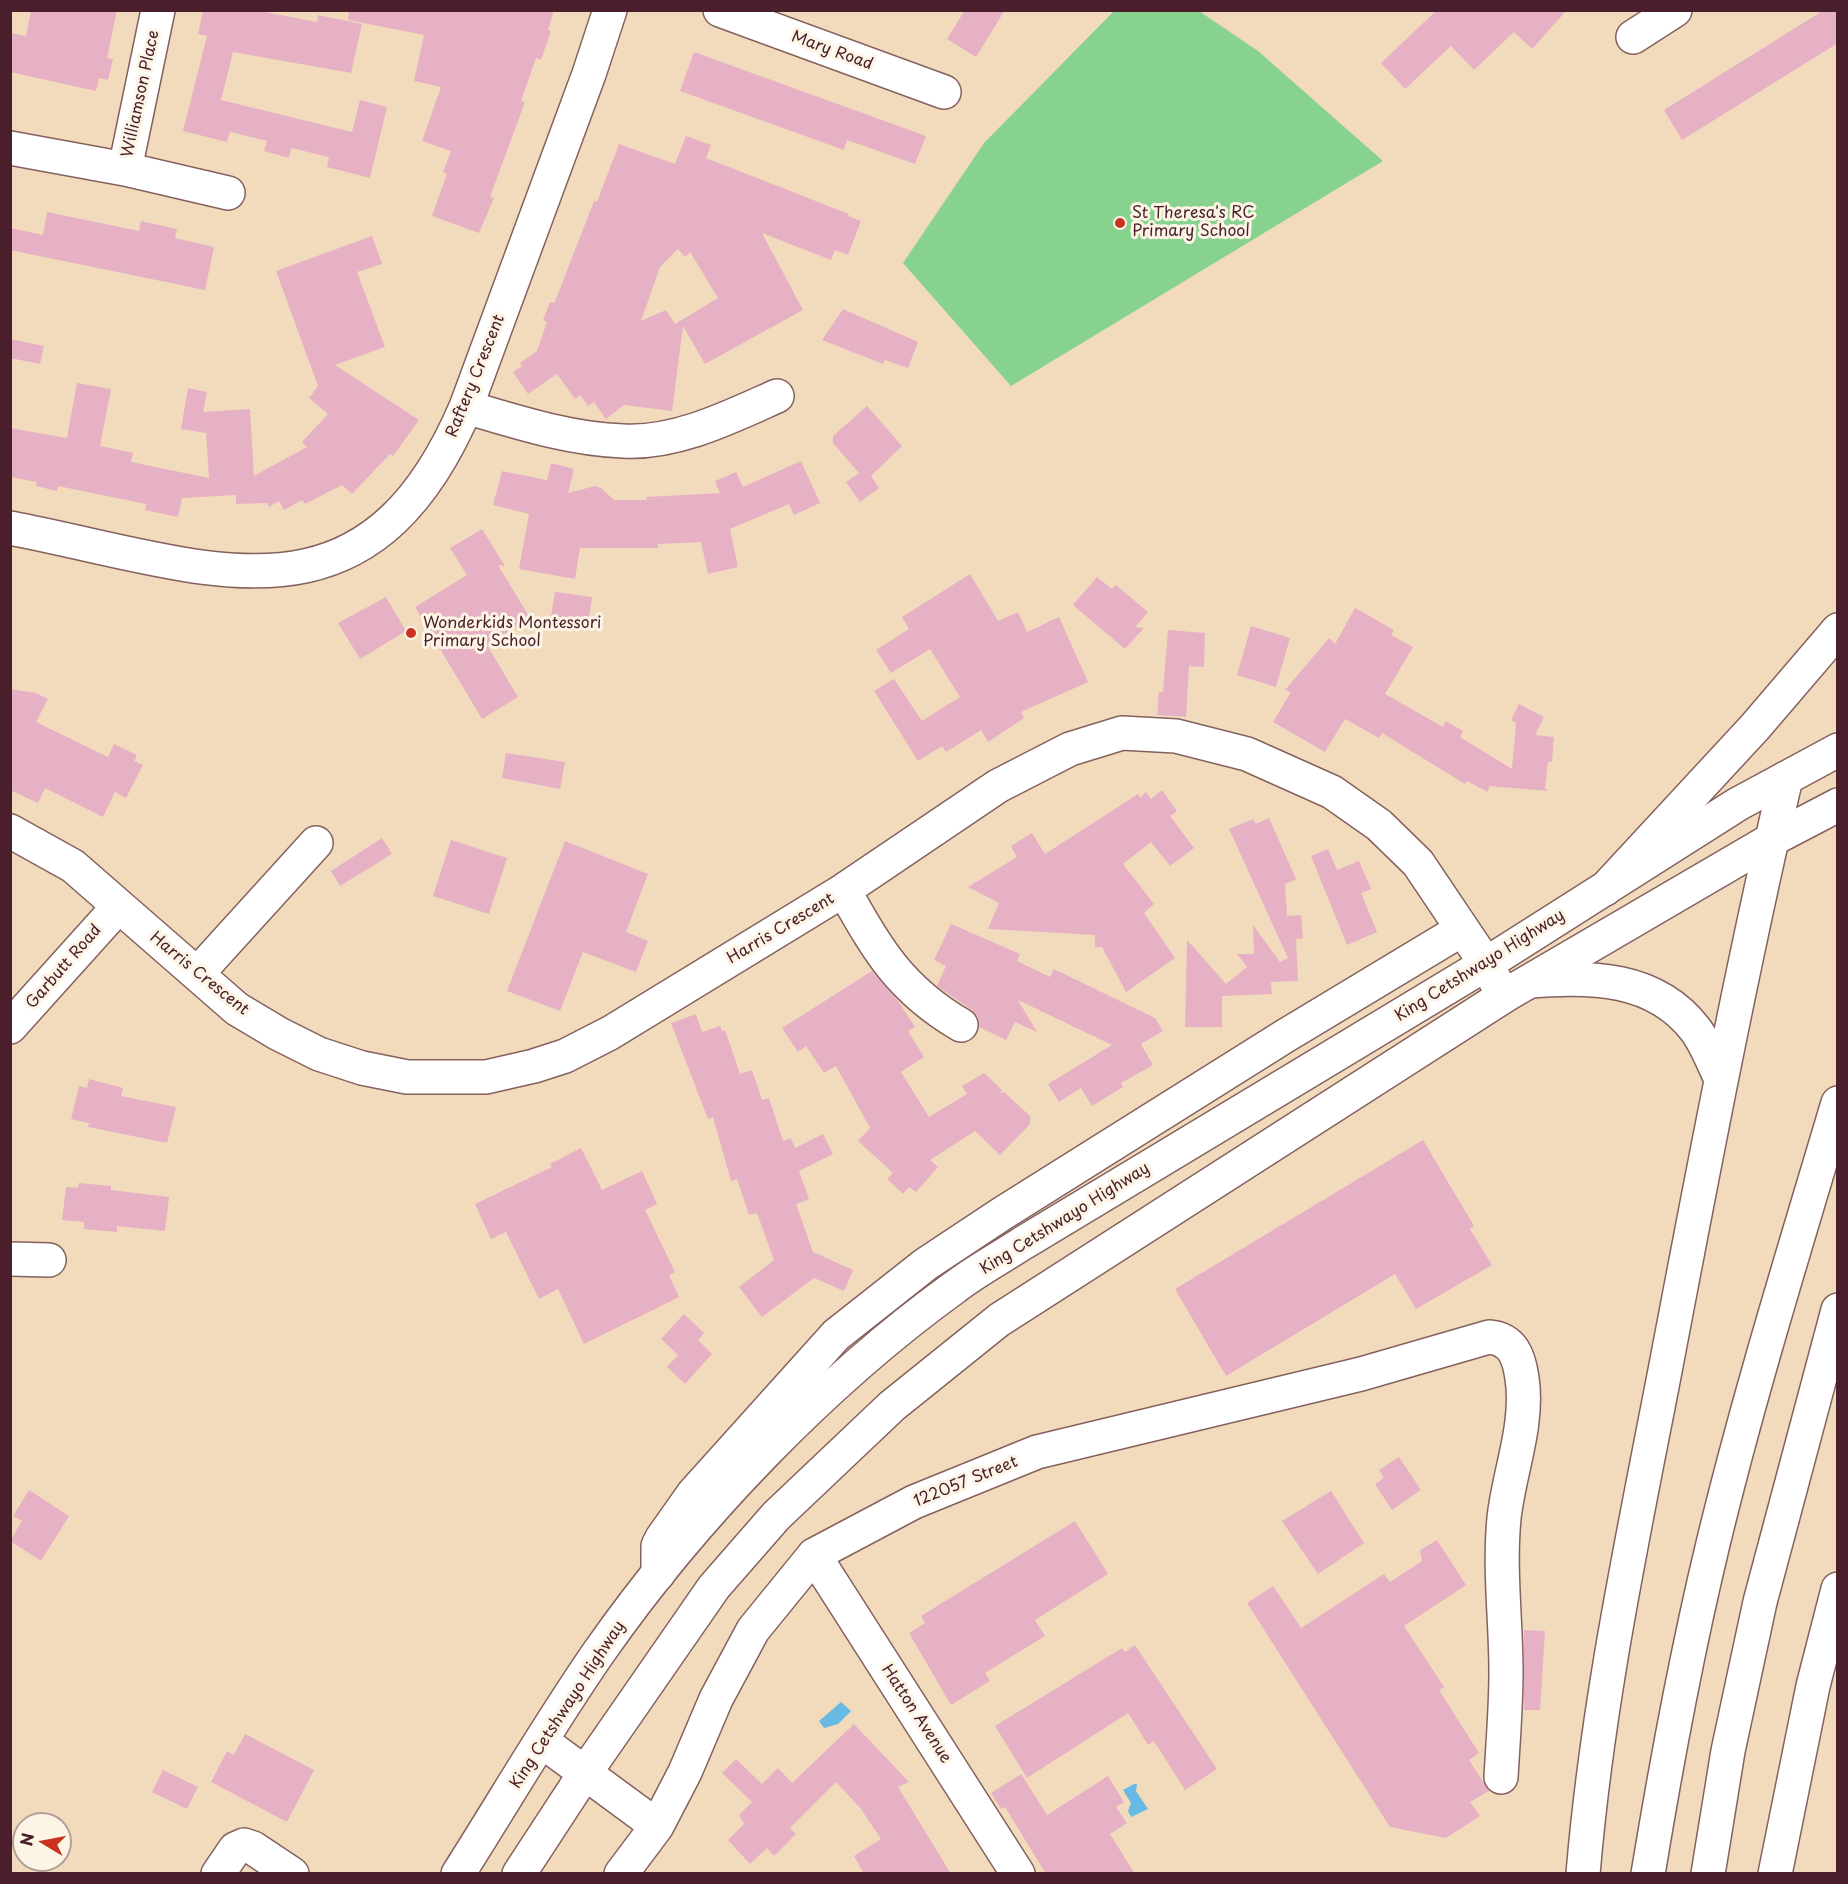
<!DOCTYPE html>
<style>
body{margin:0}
#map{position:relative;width:1848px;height:1884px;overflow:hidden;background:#f2dbbc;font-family:"Playpen Sans",sans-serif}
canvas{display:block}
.frame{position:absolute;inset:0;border:12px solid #4a1f2b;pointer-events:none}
.north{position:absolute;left:12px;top:1812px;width:60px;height:60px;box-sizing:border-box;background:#fcf5e5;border:2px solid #b59f9b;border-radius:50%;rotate:280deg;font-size:16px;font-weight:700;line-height:24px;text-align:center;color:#4a1f2b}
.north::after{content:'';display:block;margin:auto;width:21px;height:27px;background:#c8321e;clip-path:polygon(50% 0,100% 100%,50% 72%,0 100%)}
</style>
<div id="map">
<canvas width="1848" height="1884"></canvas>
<div class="frame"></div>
<div class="north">N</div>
</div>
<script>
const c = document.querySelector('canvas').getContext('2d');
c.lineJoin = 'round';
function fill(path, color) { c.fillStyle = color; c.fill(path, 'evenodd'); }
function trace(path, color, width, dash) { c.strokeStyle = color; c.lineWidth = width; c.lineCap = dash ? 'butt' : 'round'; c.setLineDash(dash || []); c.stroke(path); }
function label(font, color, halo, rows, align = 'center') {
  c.font = font + ' "Playpen Sans",sans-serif'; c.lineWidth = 6; c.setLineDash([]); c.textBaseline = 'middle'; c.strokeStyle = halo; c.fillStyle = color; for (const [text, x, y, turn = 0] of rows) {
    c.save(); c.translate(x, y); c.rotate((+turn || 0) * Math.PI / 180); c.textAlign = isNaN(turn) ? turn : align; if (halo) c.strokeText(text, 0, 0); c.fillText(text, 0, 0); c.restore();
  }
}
fill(new Path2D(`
 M 1115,10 L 1199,11 L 1258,51 L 1383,161 L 1011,386 L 903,263 L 984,143 Z`), '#88d28f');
fill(new Path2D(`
 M 841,1702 L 851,1711 L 838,1724 L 824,1728 L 819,1721 Z
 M 1134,1784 L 1137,1784 L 1136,1791 L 1148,1809 L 1131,1817 L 1128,1811 L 1131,1803 L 1123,1790 Z`), '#67bae3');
fill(new Path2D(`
 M 31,10 L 117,10 L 107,58 L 113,59 L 108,80 L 99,78 L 96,91 L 10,72 L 10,33 L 26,36 Z
 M 203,10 L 254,10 L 317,22 L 318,15 L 362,24 L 351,73 L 233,52 L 221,100 L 352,132 L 360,100 L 387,107 L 370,178 L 327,167 L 329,157 L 291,148 L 289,158 L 264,151 L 267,141 L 230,132 L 227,142 L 183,131 L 207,36 L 198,34 Z
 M 349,10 L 554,10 L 548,30 L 551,31 L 541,60 L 536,58 L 521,101 L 525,102 L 490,197 L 494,198 L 479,233 L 432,216 L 447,174 L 443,172 L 451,151 L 422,141 L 441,87 L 414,81 L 424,35 L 348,20 Z
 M 965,10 L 1005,10 L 976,57 L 947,39 Z
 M 1437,10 L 1567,10 L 1532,49 L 1514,32 L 1474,70 L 1451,46 L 1405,89 L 1381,63 Z
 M 1824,10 L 1838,10 L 1838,43 L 1682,140 L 1664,110 Z
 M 694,52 L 926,136 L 915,164 L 847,140 L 844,150 L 680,91 Z
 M 686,136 L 711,145 L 706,158 L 849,214 L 848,216 L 861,221 L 848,255 L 835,250 L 831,260 L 762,233 L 803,310 L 705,364 L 683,326 L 672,411 L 624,405 L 606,419 L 594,402 L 588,406 L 580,395 L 575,399 L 557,374 L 528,394 L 513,372 L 522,366 L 520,363 L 537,351 L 547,322 L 543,320 L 550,302 L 554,303 L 556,299 L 594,201 L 597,202 L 619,144 L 675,164 ZM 678,249 L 685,257 L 690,252 L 718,298 L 675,324 L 666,310 L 641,321 L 660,267 Z
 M 47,212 L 139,231 L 141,221 L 177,229 L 175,238 L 214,247 L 205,290 L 10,250 L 10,228 L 43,235 Z
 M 372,236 L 382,264 L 357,272 L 385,347 L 335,365 L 419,420 L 393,456 L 390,454 L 352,494 L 342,485 L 305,504 L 302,500 L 284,510 L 279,501 L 269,507 L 267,503 L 236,504 L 236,495 L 182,498 L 178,517 L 145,510 L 146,504 L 58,486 L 57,491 L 36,486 L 37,482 L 10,477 L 10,428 L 67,438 L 77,383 L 111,389 L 100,446 L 133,453 L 131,462 L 209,478 L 206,433 L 181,429 L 188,388 L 207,392 L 203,412 L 250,409 L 254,476 L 307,447 L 302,442 L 328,414 L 309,398 L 318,386 L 276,271 Z
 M 843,309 L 918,342 L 908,368 L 885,360 L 883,364 L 822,340 Z
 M 10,339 L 44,346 L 40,364 L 10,358 Z
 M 867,406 L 902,446 L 871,476 L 879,488 L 860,502 L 846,482 L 859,473 L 833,443 L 833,436 Z
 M 801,461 L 820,503 L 794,515 L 789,504 L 730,529 L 738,567 L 708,574 L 701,542 L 658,544 L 658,548 L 580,548 L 575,579 L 519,569 L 529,514 L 493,505 L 502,471 L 547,480 L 551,463 L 574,469 L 568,493 L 595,486 L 601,488 L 614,500 L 647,500 L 646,497 L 720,493 L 715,481 L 736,472 L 743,487 Z
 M 482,529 L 505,566 L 498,565 L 530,618 L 487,645 L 518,697 L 482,719 L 415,607 L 467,575 L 450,548 Z
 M 970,574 L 998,621 L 1018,612 L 1027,632 L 1059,617 L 1088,682 L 1021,712 L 1024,718 L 988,742 L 981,730 L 946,752 L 942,746 L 918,761 L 874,691 L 894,679 L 922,721 L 960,697 L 930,649 L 891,673 L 876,650 L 909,629 L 902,617 Z
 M 1097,577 L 1112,589 L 1116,585 L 1148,612 L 1135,627 L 1144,628 L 1125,649 L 1073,605 Z
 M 555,592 L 592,597 L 589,617 L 581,616 L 579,627 L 550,623 Z
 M 386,597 L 406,631 L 360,659 L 338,623 Z
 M 1355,608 L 1394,630 L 1391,635 L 1413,647 L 1385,694 L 1443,727 L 1446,721 L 1463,731 L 1460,737 L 1512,769 L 1516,723 L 1511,720 L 1519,704 L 1544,717 L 1535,735 L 1554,737 L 1552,762 L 1548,762 L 1545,789 L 1549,791 L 1489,786 L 1488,792 L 1467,781 L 1465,784 L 1382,733 L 1379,738 L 1345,719 L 1325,752 L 1273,722 L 1291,692 L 1285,690 L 1329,638 L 1335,644 Z
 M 1251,626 L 1290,638 L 1276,687 L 1237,675 Z
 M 1168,630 L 1205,633 L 1204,667 L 1189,666 L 1186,717 L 1157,715 L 1159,692 L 1163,692 Z
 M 10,689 L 36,693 L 48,699 L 36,722 L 108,757 L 114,744 L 137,755 L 134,761 L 143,765 L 126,798 L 115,792 L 103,817 L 45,788 L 38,803 L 10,790 Z
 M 506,753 L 565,762 L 560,789 L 502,778 Z
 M 1162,790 L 1177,811 L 1170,816 L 1194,848 L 1170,866 L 1151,842 L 1123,864 L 1154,904 L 1144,913 L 1175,958 L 1126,992 L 1102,947 L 1095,947 L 1095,935 L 988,929 L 999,903 L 968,887 L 1017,857 L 1011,846 L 1032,833 L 1045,854 L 1138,794 L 1140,798 L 1146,792 L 1151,799 Z
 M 1269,818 L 1296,879 L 1285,884 L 1287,916 L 1301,915 L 1303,938 L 1296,939 L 1298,981 L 1271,982 L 1272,994 L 1222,996 L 1222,1027 L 1185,1027 L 1187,940 L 1226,984 L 1247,967 L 1237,954 L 1254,954 L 1253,925 L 1280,962 L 1288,958 L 1229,829 L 1253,819 L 1256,824 Z
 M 382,838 L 392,854 L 340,886 L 331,871 Z
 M 451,840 L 507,858 L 489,914 L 433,896 Z
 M 565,841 L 648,874 L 626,932 L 648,941 L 636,972 L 583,952 L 560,1011 L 507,991 Z
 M 1328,849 L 1337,870 L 1359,861 L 1371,889 L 1361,893 L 1377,932 L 1347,945 L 1311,856 Z
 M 951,924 L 1020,954 L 1017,961 L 1050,977 L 1054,969 L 1155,1018 L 1163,1031 L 1141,1044 L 1153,1065 L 1121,1083 L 1123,1087 L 1092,1106 L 1081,1088 L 1059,1102 L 1048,1084 L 1112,1045 L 1018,1000 L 1037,1032 L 1015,1022 L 1006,1040 L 979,1027 L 978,1017 L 972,1010 L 937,986 L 946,966 L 934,960 Z
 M 872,971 L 898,1001 L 915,1027 L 908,1031 L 924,1057 L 901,1072 L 929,1117 L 967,1094 L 962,1086 L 984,1073 L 1002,1090 L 1000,1094 L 1004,1092 L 1030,1116 L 1030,1124 L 1000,1155 L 975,1131 L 930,1160 L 938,1167 L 916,1192 L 909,1187 L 903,1194 L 887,1179 L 893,1173 L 858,1141 L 870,1128 L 836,1066 L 824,1073 L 806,1046 L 798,1052 L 782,1028 Z
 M 696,1014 L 702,1032 L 720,1026 L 722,1031 L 725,1030 L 740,1074 L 752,1070 L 762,1100 L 769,1098 L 783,1141 L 791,1138 L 795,1148 L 823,1134 L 833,1154 L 799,1171 L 809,1199 L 796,1204 L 813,1252 L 853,1270 L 844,1291 L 814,1278 L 762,1317 L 739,1287 L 774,1260 L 757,1213 L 749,1215 L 737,1179 L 731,1181 L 713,1117 L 708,1119 L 671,1023 Z
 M 89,1079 L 123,1088 L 121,1096 L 176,1107 L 167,1143 L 88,1127 L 89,1123 L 71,1119 L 79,1086 L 87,1088 Z
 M 1423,1140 L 1474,1226 L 1470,1229 L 1492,1265 L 1416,1309 L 1395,1274 L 1226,1376 L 1175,1289 Z
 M 581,1148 L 602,1190 L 642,1171 L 657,1204 L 645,1210 L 675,1272 L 669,1275 L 679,1297 L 584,1344 L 558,1289 L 539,1299 L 506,1232 L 491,1239 L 475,1204 L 552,1167 L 550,1164 Z
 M 79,1183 L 111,1186 L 111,1190 L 169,1197 L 165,1231 L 117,1226 L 117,1232 L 84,1229 L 84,1222 L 62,1220 L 66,1187 L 78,1188 Z
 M 684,1314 L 704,1333 L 698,1340 L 712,1354 L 685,1384 L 667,1367 L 678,1355 L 661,1339 Z
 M 1399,1457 L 1421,1490 L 1392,1510 L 1375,1484 L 1384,1478 L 1379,1470 Z
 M 29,1490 L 69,1516 L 41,1561 L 10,1541 L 22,1521 L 13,1516 Z
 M 1331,1491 L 1364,1543 L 1318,1574 L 1282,1521 Z
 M 1075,1521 L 1108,1574 L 1035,1620 L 1045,1636 L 985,1673 L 990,1681 L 951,1705 L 909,1633 L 925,1623 L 921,1616 Z
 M 1437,1540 L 1466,1585 L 1404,1626 L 1444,1687 L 1439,1690 L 1479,1753 L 1469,1760 L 1489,1791 L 1470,1802 L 1480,1816 L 1446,1838 L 1390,1827 L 1247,1603 L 1273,1586 L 1301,1628 L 1384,1574 L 1390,1582 L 1422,1561 L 1420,1550 Z
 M 1524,1630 L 1545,1631 L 1540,1710 L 1524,1710 Z
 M 1135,1645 L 1217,1769 L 1185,1790 L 1154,1741 L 1148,1745 L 1128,1713 L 1027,1778 L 995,1726 L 1122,1648 L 1125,1652 Z
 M 854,1724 L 909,1782 L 898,1787 L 951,1874 L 864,1874 L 854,1856 L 881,1839 L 861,1809 L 836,1782 L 790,1828 L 796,1834 L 774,1856 L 767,1848 L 750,1864 L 728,1840 L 744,1824 L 739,1815 L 752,1802 L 722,1773 L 736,1759 L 762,1784 L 778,1768 L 792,1783 Z
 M 245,1734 L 314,1770 L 287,1822 L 211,1782 L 227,1751 L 234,1755 Z
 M 163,1770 L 198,1787 L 187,1809 L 152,1792 Z
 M 1021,1774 L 1047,1815 L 1108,1776 L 1124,1802 L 1116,1807 L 1127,1823 L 1110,1834 L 1135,1874 L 1046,1874 L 1005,1807 L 1001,1809 L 991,1793 Z`), '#e6b1c4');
const minor = new Path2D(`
 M 720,10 L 944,92
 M 1633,37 L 1675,10
 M 10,148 L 125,169 L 158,10
 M 125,169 L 228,193
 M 466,407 C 517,422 569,439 623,441 C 676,444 730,417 777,396
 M 10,528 C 208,566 365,643 466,407 L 589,74 L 610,10
 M 10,831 L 73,866 L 237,1009 L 279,1034 L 319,1054 L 362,1068 L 407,1077 L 486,1077 L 534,1066 L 565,1056 L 610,1033 L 844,890 L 998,786 L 1070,749 L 1122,733 L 1176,736 L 1247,754 L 1332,792 L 1379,825 L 1418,863 L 1486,964 L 1504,996
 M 844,890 C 876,949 901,990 961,1025
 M 197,974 L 316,843
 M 10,1027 L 118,907
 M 10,1259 L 49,1260
 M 814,1555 L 1018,1874
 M 658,1574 L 658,1546 L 662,1538 L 693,1494 L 836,1335 L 926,1264 L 1003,1213 L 1285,1036 L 1461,930
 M 543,1742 L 657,1826
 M 218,1874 L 235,1849 L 244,1845 L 253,1848 L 292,1874
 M 621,1874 L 657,1826 L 685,1772 L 716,1699 L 753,1630 L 814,1555 L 914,1502 L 1037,1452 L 1361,1374 L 1489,1337 C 1513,1339 1519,1357 1522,1378 C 1529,1425 1509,1472 1504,1518 C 1499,1570 1506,1621 1506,1672 C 1506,1707 1503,1742 1501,1777`);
const major = new Path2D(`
 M 458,1874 C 505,1800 549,1724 599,1652 C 692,1519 822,1383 955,1287 C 976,1271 1000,1258 1023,1243 L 1486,964 L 1738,804 L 1838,750
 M 519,1874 L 585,1773 L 714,1587 L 776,1516 L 892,1406 L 999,1320 L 1504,996 L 1771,840 L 1838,805`);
const highway = new Path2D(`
 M 1605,889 L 1755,727 L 1838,630
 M 1531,981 C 1590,976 1655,977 1695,1029 C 1706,1043 1713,1063 1721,1079
 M 1583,1874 C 1597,1706 1632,1541 1664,1376 C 1702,1176 1740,976 1786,778
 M 1648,1874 C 1666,1765 1686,1656 1712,1548 C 1748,1398 1794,1251 1838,1103
 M 1708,1874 L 1728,1751 L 1760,1602 L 1838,1310
 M 1775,1874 L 1813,1686 L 1838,1589`);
trace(minor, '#85615e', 36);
trace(major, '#85615e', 36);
trace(highway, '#85615e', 36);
trace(minor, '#fff', 33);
trace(major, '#fff', 33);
trace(highway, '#fff', 33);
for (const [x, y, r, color] of [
 [1120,223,6,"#c8321e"],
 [411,633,6,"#c8321e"]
]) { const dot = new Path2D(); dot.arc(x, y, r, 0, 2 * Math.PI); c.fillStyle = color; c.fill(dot); trace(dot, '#fcf5e5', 2); }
label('16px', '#4a1f2b', '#fcf5e5', [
 ["Mary Road",832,51,20],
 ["Williamson Place",141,94,-78],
 ["Raftery Crescent",476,376,-68],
 ["Harris Crescent",781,929,-31],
 ["King Cetshwayo Highway",1480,966,-32],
 ["Garbutt Road",64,967,-49],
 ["Harris Crescent",199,974,39],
 ["King Cetshwayo Highway",1065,1219,-32],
 ["122057 Street",966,1482,-22],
 ["King Cetshwayo Highway",568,1705,-57],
 ["Hatton Avenue",916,1714,57]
]);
label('16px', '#4a1f2b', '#fcf5e5', [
 ["St Theresa's RC",1132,214],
 ["Primary School",1132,232],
 ["Wonderkids Montessori",423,624],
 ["Primary School",423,642]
], 'left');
</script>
